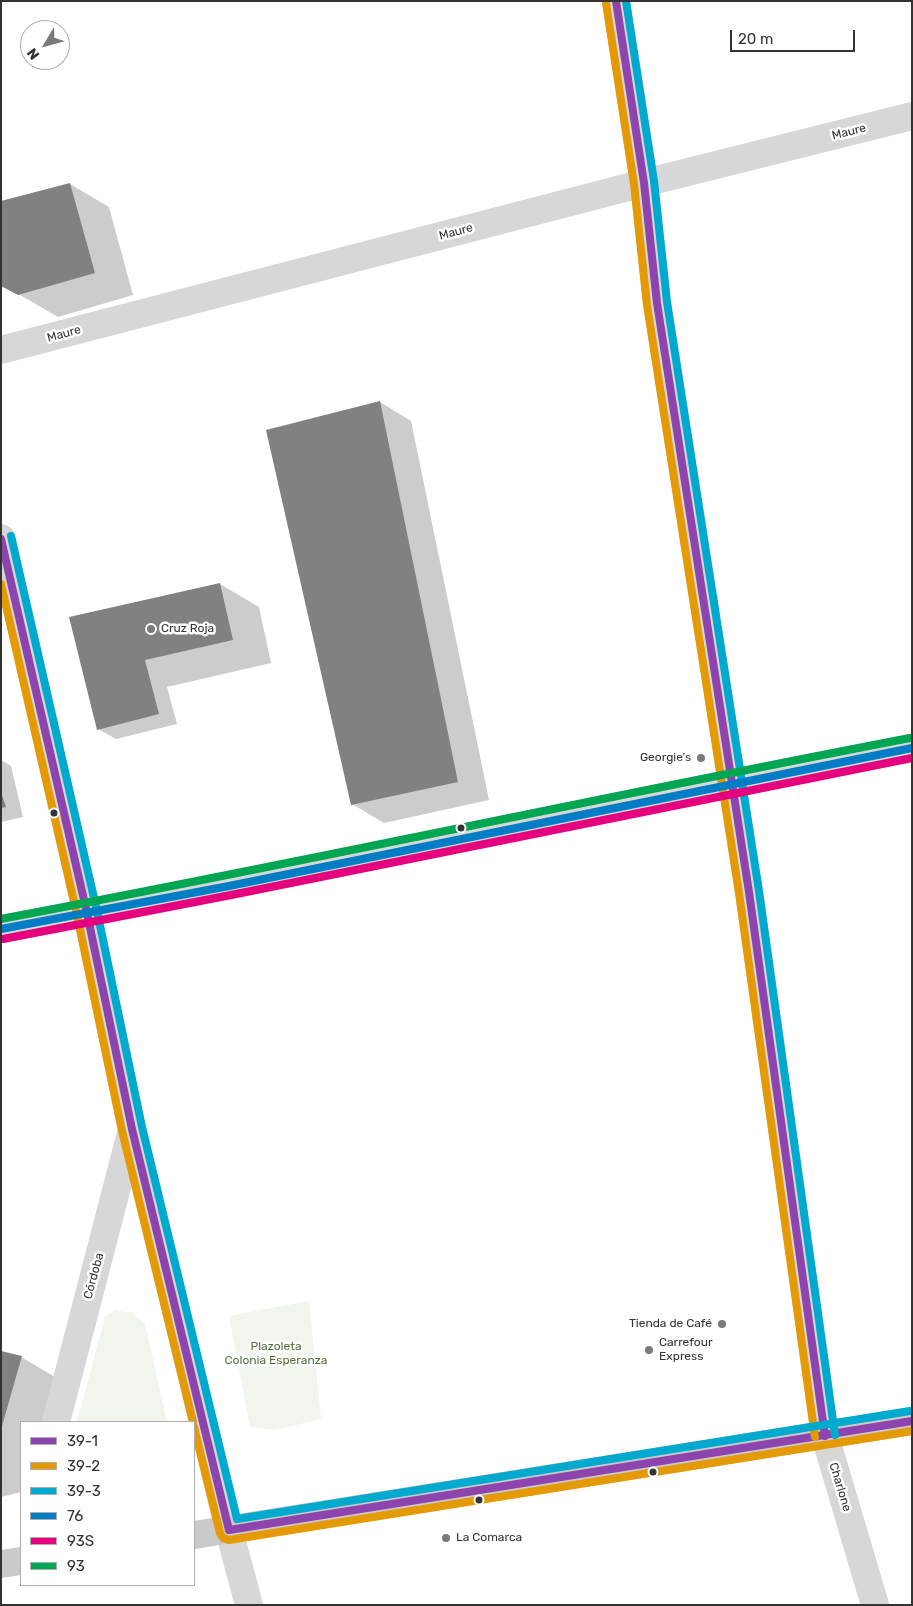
<!DOCTYPE html>
<meta charset="utf-8">
<style>
body{margin:0}
#map{position:relative;width:913px;height:1606px;overflow:hidden;background:#fff;font-family:Rubik,sans-serif}
canvas{display:block}
.frame{position:absolute;inset:0;border:2px solid #333;pointer-events:none}
.legend{position:absolute;left:20px;top:1421px;width:175px;height:165px;box-sizing:border-box;background:#fff;border:1px solid #adadad;margin:0;padding:6px 9px;list-style:none;font-size:15px;color:#333}
.legend li{display:flex;align-items:center;gap:10px;height:25px}
.legend b{width:25px;border:1px solid #adadad}
.north{position:absolute;left:20px;top:20px;width:50px;height:50px;box-sizing:border-box;background:#fff;border:1px solid #adadad;border-radius:50%;rotate:233deg;font-size:14px;font-weight:700;line-height:20px;text-align:center;color:#333}
.north::after{content:'';display:block;margin:auto;width:18px;height:22px;background:#7a7a7a;clip-path:polygon(50% 0,100% 100%,50% 72%,0 100%)}
.scale{position:absolute;left:730px;top:30px;width:125px;height:22px;box-sizing:border-box;border:2px solid #333;border-top:0;padding-left:6px;font-size:15px;line-height:18px;white-space:nowrap;color:#333;-webkit-text-stroke:4px #fff;paint-order:stroke}
</style>
<div id="map">
<canvas width="913" height="1606"></canvas>
<div class="frame"></div>
<ul class="legend">
<li><b style="height:6px;background:#8e44ad"></b>39-1</li>
<li><b style="height:6px;background:#e39a05"></b>39-2</li>
<li><b style="height:6px;background:#00a9ce"></b>39-3</li>
<li><b style="height:6px;background:#007dc5"></b>76</li>
<li><b style="height:6px;background:#e5007d"></b>93S</li>
<li><b style="height:6px;background:#00a651"></b>93</li>
</ul>
<div class="north">N</div>
<div class="scale">20 m</div>
</div>
<script>
const c = document.querySelector('canvas').getContext('2d');
c.lineJoin = 'round';
function fill(path, color) { c.fillStyle = color; c.fill(path, 'evenodd'); }
function trace(path, color, width, dash) { c.strokeStyle = color; c.lineWidth = width; c.lineCap = dash ? 'butt' : 'round'; c.setLineDash(dash || []); c.stroke(path); }
function label(font, color, halo, rows, align = 'center') {
  c.font = font + ' Rubik,sans-serif'; c.lineWidth = 5; c.setLineDash([]); c.textBaseline = 'middle'; c.strokeStyle = halo; c.fillStyle = color; for (const [text, x, y, turn = 0] of rows) {
    c.save(); c.translate(x, y); c.rotate((+turn || 0) * Math.PI / 180); c.textAlign = isNaN(turn) ? turn : align; if (halo) c.strokeText(text, 0, 0); c.fillText(text, 0, 0); c.restore();
  }
}
fill(new Path2D(`
 M 309,1301 L 321,1419 L 275,1430 L 250,1427 L 229,1316 Z
 M 115,1310 L 133,1313 L 145,1324 L 167,1422 L 77,1422 L 105,1317 Z`), '#f1f5ed');
fill(new Path2D(`
 M 70,184 L 109,207 L 133,295 L 58,317 L 1,284 Z
 M 380,402 L 411,421 L 489,800 L 384,823 L 352,804 Z
 M 220,584 L 259,607 L 271,663 L 167,687 L 177,724 L 116,739 L 98,729 L 71,618 Z
 M 1,760 L 11,766 L 23,817 L 1,822 Z
 M 1,1353 L 21,1357 L 60,1380 L 48,1422 L 21,1422 L 21,1492 L 1,1497 Z`), '#0003');
fill(new Path2D(`
 M 70,183 L 95,273 L 18,295 L 1,286 L 1,201 Z
 M 380,401 L 458,782 L 351,805 L 266,430 Z
 M 220,583 L 233,640 L 145,660 L 159,714 L 97,730 L 69,617 Z
 M 1,792 L 6,807 L 1,808 Z
 M 1,1351 L 22,1356 L 2,1426 L 1,1426 Z`), '#818181');
trace(new Path2D(`
 M 616,1 L 644,183 L 657,303 L 749,892 L 825,1436 L 875,1605
 M 1,350 L 644,183 L 912,116
 M 1,538 L 87,913 L 132,1129 L 229,1530 L 249,1605
 M 1,929 C 306,874 608,805 912,748
 M 56,1422 L 131,1133`), '#d7d7d7', 28);
trace(new Path2D(`
 M 194,1535 L 912,1421
 M 1,1564 L 21,1561`), '#cacaca', 28);
trace(new Path2D(`
 M 616,1 L 644,183 L 657,303 L 749,892 L 825,1436
 M 1,539 L 87,913 L 132,1129 L 229,1530 L 912,1421`), '#8e44ad', 8);
trace(new Path2D(`
 M 606,3 L 634,184 L 647,305 L 739,893 L 815,1437
 M 1,584 L 77,915 L 122,1131 L 193,1422
 M 194,1427 L 220,1533 L 223,1538 L 229,1540 L 912,1431`), '#e39a05', 8);
trace(new Path2D(`
 M 626,1 L 654,181 L 667,302 L 759,891 L 835,1435
 M 11,536 L 97,911 L 142,1127 L 237,1519 L 910,1411`), '#00a9ce', 8);
trace(new Path2D(`
 M 1,929 L 229,886 L 912,748`), '#007dc5', 8);
trace(new Path2D(`
 M 3,939 L 231,895 L 912,758`), '#e5007d', 8);
trace(new Path2D(`
 M 1,919 C 305,862 607,796 910,738`), '#00a651', 8);
for (const [x, y, r, color] of [
 [151,629,5,"#7a7a7a"],
 [701,758,5,"#7a7a7a"],
 [54,813,4.5,"#333"],
 [461,828,4.5,"#333"],
 [722,1324,5,"#7a7a7a"],
 [649,1350,5,"#7a7a7a"],
 [653,1472,4.5,"#333"],
 [479,1500,4.5,"#333"],
 [446,1538,5,"#7a7a7a"]
]) { const dot = new Path2D(); dot.arc(x, y, r, 0, 2 * Math.PI); c.fillStyle = color; c.fill(dot); trace(dot, '#fff', 2); }
label('12px', '#333', '#fff', [
 ["Maure",849,132,-14],
 ["Maure",456,232,-15],
 ["Maure",64,334,-15],
 ["Córdoba",94,1276,-75],
 ["Charlone",840,1487,73]
]);
label('12px', '#333', '#fff', [
 ["Cruz Roja",161,629],
 ["Georgie’s",691,758,"right"],
 ["Tienda de Café",712,1324,"right"],
 ["Carrefour",659,1343],
 ["Express",659,1357],
 ["La Comarca",456,1538]
], 'left');
label('12px', '#56703f', '#fff', [
 ["Plazoleta",276,1347],
 ["Colonia Esperanza",276,1361]
]);
</script>
